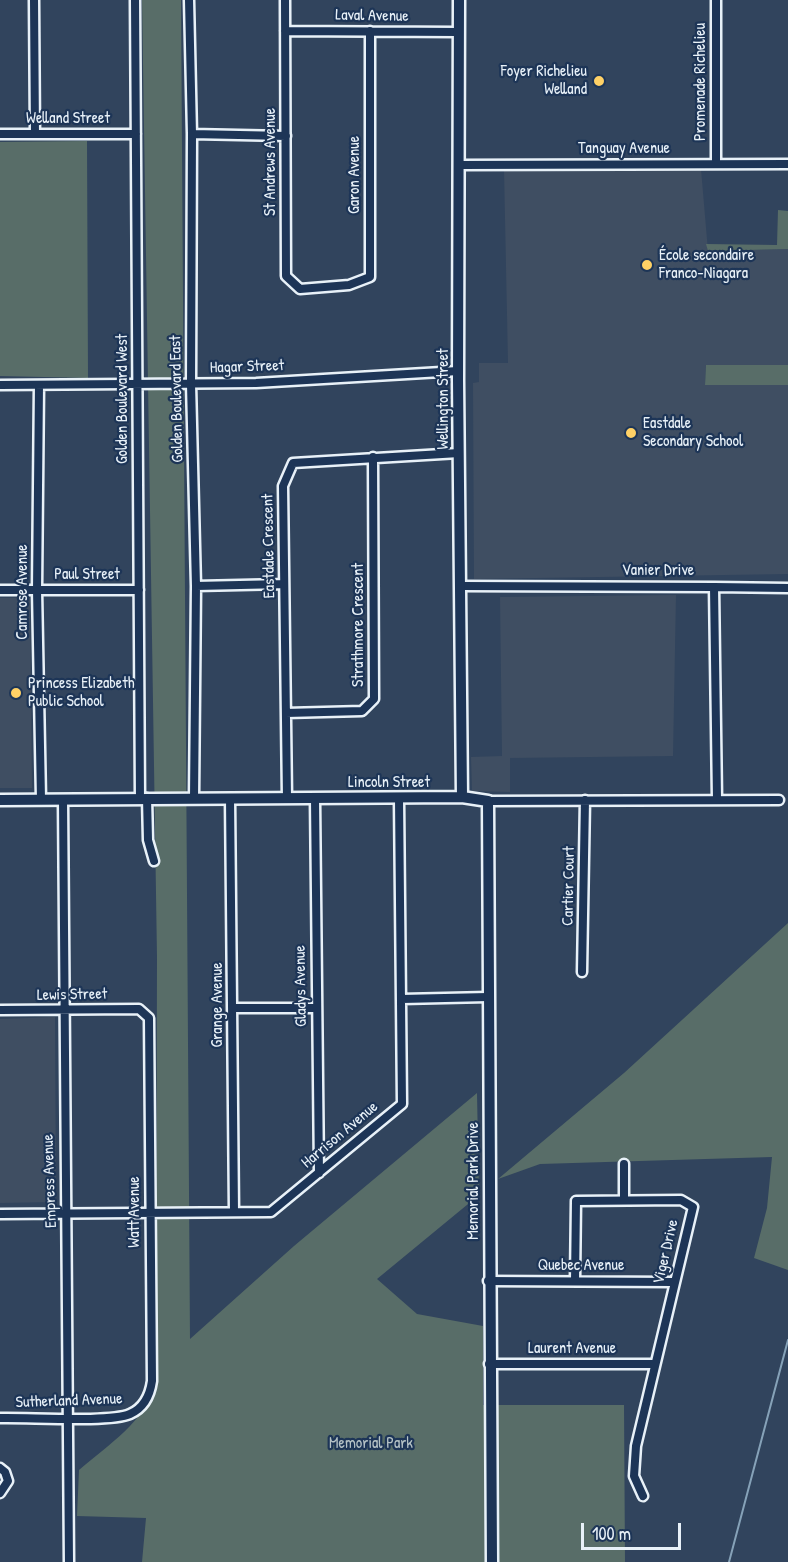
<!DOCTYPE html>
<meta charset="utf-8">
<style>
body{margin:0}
#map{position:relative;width:788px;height:1562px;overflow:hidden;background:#31445d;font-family:"Patrick Hand",sans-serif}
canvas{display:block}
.scale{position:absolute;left:581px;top:1523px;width:100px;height:27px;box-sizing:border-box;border:3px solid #e8f1f8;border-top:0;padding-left:8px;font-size:18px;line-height:21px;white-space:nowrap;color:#e8f1f8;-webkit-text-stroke:4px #1d3557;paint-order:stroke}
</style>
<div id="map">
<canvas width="788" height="1562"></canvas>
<div class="scale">100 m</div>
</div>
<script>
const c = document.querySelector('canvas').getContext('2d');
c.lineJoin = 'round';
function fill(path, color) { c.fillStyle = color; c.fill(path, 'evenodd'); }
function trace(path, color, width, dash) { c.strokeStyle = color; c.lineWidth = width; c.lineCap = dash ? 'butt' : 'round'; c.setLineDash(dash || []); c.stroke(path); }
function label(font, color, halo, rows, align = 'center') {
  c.font = font + ' "Patrick Hand",sans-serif'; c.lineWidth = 4.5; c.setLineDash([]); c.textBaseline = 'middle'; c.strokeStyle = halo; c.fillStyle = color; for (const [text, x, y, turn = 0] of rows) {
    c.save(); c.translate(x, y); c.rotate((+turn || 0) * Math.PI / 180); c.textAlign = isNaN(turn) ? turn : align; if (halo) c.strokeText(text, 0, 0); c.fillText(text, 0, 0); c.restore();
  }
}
fill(new Path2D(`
 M 701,169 L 708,251 L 788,249 L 788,365 L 706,365 L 705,384 L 788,385 L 788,574 L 474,579 L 473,383 L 479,382 L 479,363 L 508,363 L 504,170 Z
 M 676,595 L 673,756 L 510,758 L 510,792 L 472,791 L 471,757 L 502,756 L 500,597 Z
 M 0,598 L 30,598 L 32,788 L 0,788 Z
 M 55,1017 L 56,1202 L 0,1203 L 0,1019 Z`), '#3f4e62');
fill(new Path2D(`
 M 142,0 L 181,0 L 190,1339 L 294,1246 L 477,1093 L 479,1195 L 377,1279 L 417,1314 L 483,1326 L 483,1405 L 624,1405 L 625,1562 L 142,1562 L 146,1518 L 77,1516 L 79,1470 C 109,1444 145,1422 156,1383 L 157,957 Z
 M 87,141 L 88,378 L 0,376 L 0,142 Z
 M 778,210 L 788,211 L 788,249 L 708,251 L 706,244 L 777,245 Z
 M 706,365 L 788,365 L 788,385 L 705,385 Z
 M 788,923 L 788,1270 L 754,1258 L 767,1208 L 772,1157 L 540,1164 L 498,1179 L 624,1073 Z`), '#586d68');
trace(new Path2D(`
 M 729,1562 L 788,1340`), '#86a2b8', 2);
const street = new Path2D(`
 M 34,0 L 35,134
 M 135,0 L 140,798
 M 189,0 L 192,134 L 191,384 L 196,586 L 194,798
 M 285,0 L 286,276 L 300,289 L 349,285 L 370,277 L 370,31
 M 285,31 L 458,32
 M 0,134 L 136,134
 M 192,134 L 286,136
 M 716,164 L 716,0
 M 460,165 L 788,164
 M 0,385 L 256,383 L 458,371
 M 39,385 L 37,590 L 41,799
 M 196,586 L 284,584
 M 461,586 L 714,587 L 717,799
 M 714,587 L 788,588
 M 0,590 L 139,590
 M 286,713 L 362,711 L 374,699 L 373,457
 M 147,798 L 148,840 L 154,861
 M 230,798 L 234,1212
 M 287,798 L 283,486 L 293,463 L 459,453
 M 315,799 L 319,1173
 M 63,800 L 69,1562
 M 488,801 L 779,800
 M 582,972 L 585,800
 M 402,999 L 488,997
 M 233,1008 L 316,1008
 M 0,1010 L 139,1009 L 149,1018 L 152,1381 C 150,1395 144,1408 130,1414 C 110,1423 27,1417 0,1418
 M 624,1200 L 624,1164
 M 0,1214 L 271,1212 L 402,1104 L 399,799
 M 488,1281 L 674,1282
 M 575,1281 L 576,1201 L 681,1200 L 693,1207 L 636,1446 L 634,1476 L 643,1496
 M 489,1364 L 655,1364
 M 0,1468 L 5,1472 L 8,1481 L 0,1493`);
const secondary = new Path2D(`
 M 459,0 L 458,380 L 462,797
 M 0,800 L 462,797 L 488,801 L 492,1562`);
trace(street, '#e8f1f8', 13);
trace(secondary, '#e8f1f8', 15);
trace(street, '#1d3557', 8);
trace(secondary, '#1d3557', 10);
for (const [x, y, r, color] of [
 [599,81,6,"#ffd166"],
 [647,265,6,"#ffd166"],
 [631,433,6,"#ffd166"],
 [16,693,6,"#ffd166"]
]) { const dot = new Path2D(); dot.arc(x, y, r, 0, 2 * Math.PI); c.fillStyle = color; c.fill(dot); trace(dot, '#1d3557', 2); }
label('16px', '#e8f1f8', '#1d3557', [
 ["Laval Avenue",372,16,1],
 ["Promenade Richelieu",701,82,-90],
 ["Welland Street",68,119],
 ["Tanguay Avenue",624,149],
 ["St Andrews Avenue",271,162,-90],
 ["Garon Avenue",355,175,-90],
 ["Hagar Street",247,367,-2],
 ["Golden Boulevard West",123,399,-90],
 ["Golden Boulevard East",177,399,-91],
 ["Wellington Street",444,399,-90],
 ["Eastdale Crescent",269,546,-91],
 ["Vanier Drive",658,571],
 ["Paul Street",87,575],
 ["Camrose Avenue",23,592,-90],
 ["Strathmore Crescent",359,625,-90],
 ["Lincoln Street",389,783],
 ["Cartier Court",569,886,-89],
 ["Gladys Avenue",301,986,-91],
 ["Lewis Street",72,995,-1],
 ["Grange Avenue",218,1005,-90],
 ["Harrison Avenue",340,1135,-40],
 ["Empress Avenue",50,1181,-92],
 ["Memorial Park Drive",474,1181,-90],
 ["Watt Avenue",135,1212,-90],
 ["Viger Drive",666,1252,-77],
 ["Quebec Avenue",581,1266],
 ["Laurent Avenue",572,1349],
 ["Sutherland Avenue",69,1401,-2]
]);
label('16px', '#e8f1f8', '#1d3557', [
 ["Foyer Richelieu",587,72,"right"],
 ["Welland",587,90,"right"],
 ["École secondaire",659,256],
 ["Franco-Niagara",659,274],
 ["Eastdale",643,424],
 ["Secondary School",643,442],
 ["Princess Elizabeth",28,684],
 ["Public School",28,702]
], 'left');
label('16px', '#b6c3c6', '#1d3557', [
 ["Memorial Park",371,1444]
]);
</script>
